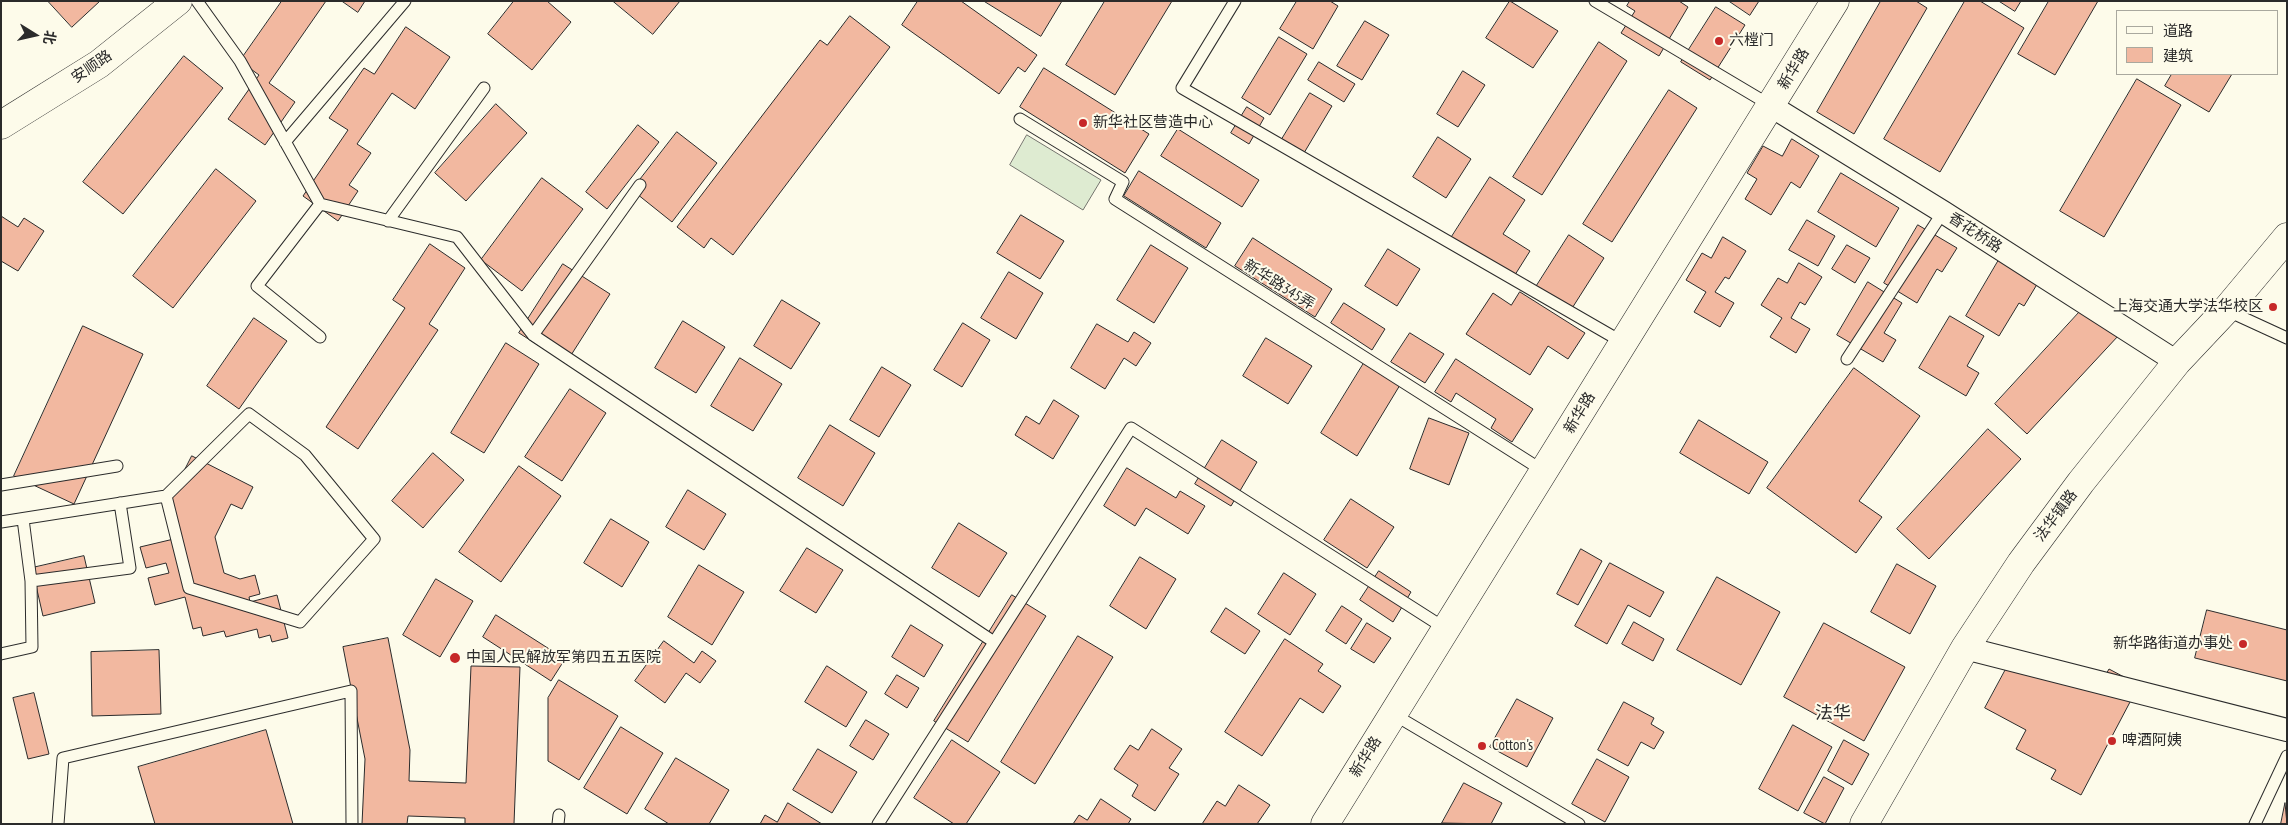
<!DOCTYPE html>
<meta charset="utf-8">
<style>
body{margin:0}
#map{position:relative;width:2288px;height:825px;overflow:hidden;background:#fdfbea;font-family:"PT Sans Narrow","Noto Sans SC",sans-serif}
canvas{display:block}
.frame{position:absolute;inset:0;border:2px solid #2b2b2b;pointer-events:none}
.legend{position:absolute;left:2116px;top:10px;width:162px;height:65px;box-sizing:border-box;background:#fdfbea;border:1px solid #a9a89e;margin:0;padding:6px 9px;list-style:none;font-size:15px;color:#2b2b2b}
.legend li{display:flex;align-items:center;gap:10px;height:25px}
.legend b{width:25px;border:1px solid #a9a89e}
.north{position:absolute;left:10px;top:10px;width:50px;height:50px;-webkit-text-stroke:4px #fdfbea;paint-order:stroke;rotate:100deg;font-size:14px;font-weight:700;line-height:20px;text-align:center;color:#2b2b2b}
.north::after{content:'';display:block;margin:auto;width:18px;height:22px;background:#2b2b2b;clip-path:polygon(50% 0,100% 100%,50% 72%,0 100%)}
</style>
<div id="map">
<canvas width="2288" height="825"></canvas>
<div class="frame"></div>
<ul class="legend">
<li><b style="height:6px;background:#fdfbea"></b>道路</li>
<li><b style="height:14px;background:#f2b8a0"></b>建筑</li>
</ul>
<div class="north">北</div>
</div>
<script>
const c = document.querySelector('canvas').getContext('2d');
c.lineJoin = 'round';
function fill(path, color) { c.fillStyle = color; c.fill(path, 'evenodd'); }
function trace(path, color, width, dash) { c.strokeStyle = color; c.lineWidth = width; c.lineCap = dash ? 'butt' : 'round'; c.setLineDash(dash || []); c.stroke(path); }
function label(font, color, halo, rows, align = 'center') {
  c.font = font + ' "PT Sans Narrow","Noto Sans SC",sans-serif'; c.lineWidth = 4; c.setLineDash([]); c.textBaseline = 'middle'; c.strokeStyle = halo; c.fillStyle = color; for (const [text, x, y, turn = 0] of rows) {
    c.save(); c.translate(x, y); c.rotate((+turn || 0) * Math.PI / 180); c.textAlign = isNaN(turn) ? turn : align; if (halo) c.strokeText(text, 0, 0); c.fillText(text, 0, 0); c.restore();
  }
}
const green = new Path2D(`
 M 1027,135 L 1101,180 L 1083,210 L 1010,165 Z`);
fill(green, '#deebd1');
trace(green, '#74746e', 1);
const building = new Path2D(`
 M 48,1 L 100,1 L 72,27 Z
 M 282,1 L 326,1 L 269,83 L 295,102 L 265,145 L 228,119 L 259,75 L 240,61 Z
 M 342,1 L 365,1 L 358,12 Z
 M 514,1 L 547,1 L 571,22 L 532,70 L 488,34 Z
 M 613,1 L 680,1 L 653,34 Z
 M 918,1 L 961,1 L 1037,55 L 1025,72 L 1018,67 L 999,94 L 902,25 Z
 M 984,1 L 1062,1 L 1041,36 Z
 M 1105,1 L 1172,1 L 1115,95 L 1066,65 Z
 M 1297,1 L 1330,1 L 1338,6 L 1313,49 L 1280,29 Z
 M 1510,1 L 1558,31 L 1533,68 L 1486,38 Z
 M 1630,1 L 1679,1 L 1688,7 L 1659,56 L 1621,33 L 1635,11 L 1627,6 Z
 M 1729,1 L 1759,1 L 1750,15 Z
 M 1881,1 L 1916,1 L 1927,8 L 1854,134 L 1817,112 Z
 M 1965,1 L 1980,1 L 2024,28 L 1940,172 L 1884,139 Z
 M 1999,1 L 2021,1 L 2015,11 Z
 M 2049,1 L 2098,1 L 2055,75 L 2018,54 Z
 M 1716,7 L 1745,25 L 1710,80 L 1681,62 Z
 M 850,16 L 890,47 L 733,255 L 711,238 L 704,248 L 677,227 L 820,40 L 827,45 Z
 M 1365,21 L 1389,35 L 1362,80 L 1337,66 Z
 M 406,27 L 450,57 L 415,109 L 392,93 L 357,144 L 371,153 L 349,185 L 358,191 L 338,221 L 303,196 L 348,130 L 329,118 L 364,68 L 374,74 Z
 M 1279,37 L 1307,54 L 1270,115 L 1242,98 Z
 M 1599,42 L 1627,61 L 1542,195 L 1513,177 Z
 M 184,56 L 223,88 L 123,214 L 83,182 Z
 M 1319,62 L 1355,84 L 1344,102 L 1308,80 Z
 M 1044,68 L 1149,134 L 1125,173 L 1020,107 Z
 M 1463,71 L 1485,85 L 1458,127 L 1437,114 Z
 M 2172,74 L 2232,74 L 2209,112 L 2165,86 Z
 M 2137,79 L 2181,105 L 2104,237 L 2060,211 Z
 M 1669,90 L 1697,108 L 1612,242 L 1583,224 Z
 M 1310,93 L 1332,106 L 1301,158 L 1279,144 Z
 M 496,104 L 527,133 L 466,201 L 435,173 Z
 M 1247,107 L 1264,118 L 1249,144 L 1231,133 Z
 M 638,125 L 659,142 L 607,209 L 586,192 Z
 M 1178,129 L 1259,180 L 1242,207 L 1161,156 Z
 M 677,132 L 717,163 L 672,222 L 632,190 Z
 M 1438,137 L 1471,159 L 1446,198 L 1413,177 Z
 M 1792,139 L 1819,156 L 1800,188 L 1791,182 L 1771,215 L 1745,199 L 1757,179 L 1747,173 L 1763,146 L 1782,156 Z
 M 216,169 L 256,201 L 173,308 L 133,276 Z
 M 1139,171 L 1221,223 L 1206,248 L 1124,196 Z
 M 1841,173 L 1899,208 L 1876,247 L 1818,212 Z
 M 1490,177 L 1525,200 L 1503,234 L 1530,251 L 1513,278 L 1451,238 Z
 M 542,178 L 583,209 L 522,291 L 481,260 Z
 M 1021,215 L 1064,241 L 1040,279 L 997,253 Z
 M 1,216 L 18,227 L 24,218 L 44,231 L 18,271 L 1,261 Z
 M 1807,220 L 1835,236 L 1818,266 L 1789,250 Z
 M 1918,225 L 1957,248 L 1942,272 L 1937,269 L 1917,303 L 1884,283 Z
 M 1569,235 L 1604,258 L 1569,313 L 1534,290 Z
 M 1723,237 L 1746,251 L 1729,279 L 1725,277 L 1715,292 L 1734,303 L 1720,327 L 1694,312 L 1706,292 L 1686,280 L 1702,253 L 1711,258 Z
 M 1253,238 L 1332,289 L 1315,317 L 1235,266 Z
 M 430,244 L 465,268 L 429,324 L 438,330 L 358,449 L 326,427 L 405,308 L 393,300 Z
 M 1151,245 L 1188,268 L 1154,323 L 1117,300 Z
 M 1847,245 L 1870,258 L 1855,283 L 1832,269 Z
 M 1388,249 L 1420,269 L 1397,306 L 1365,286 Z
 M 2000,258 L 2039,281 L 2024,306 L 2019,303 L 1999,336 L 1966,316 Z
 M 1799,263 L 1822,277 L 1805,305 L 1800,302 L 1791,318 L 1810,329 L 1796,353 L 1770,337 L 1782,318 L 1761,305 L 1778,278 L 1787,283 Z
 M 563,264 L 610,294 L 566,363 L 519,333 Z
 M 1009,272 L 1043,293 L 1016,339 L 981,318 Z
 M 1868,282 L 1902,303 L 1884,333 L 1896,340 L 1883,362 L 1837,335 Z
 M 1520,292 L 1585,333 L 1568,359 L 1548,346 L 1530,375 L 1466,334 L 1493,293 L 1511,305 Z
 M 782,300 L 820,323 L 791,369 L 754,346 Z
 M 1344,303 L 1385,329 L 1372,350 L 1331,323 Z
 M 2086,305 L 2119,335 L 2027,434 L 1995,404 Z
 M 1950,316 L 1984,336 L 1967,366 L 1979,373 L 1966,396 L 1919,368 Z
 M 254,318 L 287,341 L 239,409 L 207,386 Z
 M 683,321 L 725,347 L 696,393 L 655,368 Z
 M 963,323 L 990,340 L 962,387 L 934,370 Z
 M 1097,324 L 1128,342 L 1134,332 L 1151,343 L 1136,366 L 1124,358 L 1105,389 L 1071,368 Z
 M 83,326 L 143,354 L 74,504 L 14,476 Z
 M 1410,333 L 1444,354 L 1425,383 L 1391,362 Z
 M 1266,338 L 1312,366 L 1288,404 L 1243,376 Z
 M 506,343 L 539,364 L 484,453 L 451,433 Z
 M 740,358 L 782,384 L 753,431 L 711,406 Z
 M 1456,359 L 1533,409 L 1512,442 L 1491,428 L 1496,419 L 1456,393 L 1451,402 L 1435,392 Z
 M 1364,363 L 1400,385 L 1357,456 L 1321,433 Z
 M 882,367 L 911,385 L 879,437 L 850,420 Z
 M 1854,368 L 1920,416 L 1859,501 L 1882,517 L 1856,553 L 1767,488 Z
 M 570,389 L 606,413 L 562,481 L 525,457 Z
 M 1054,400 L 1079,416 L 1053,459 L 1015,435 L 1026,416 L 1039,424 Z
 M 1429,418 L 1469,433 L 1449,485 L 1410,469 Z
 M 1699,420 L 1768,462 L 1749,494 L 1680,453 Z
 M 830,425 L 875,453 L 843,506 L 798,478 Z
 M 1988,429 L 2021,459 L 1929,559 L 1897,529 Z
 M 1222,440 L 1257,462 L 1231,506 L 1195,484 Z
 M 433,453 L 464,480 L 423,528 L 392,501 Z
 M 192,456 L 253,487 L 242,509 L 231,504 L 215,537 L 224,573 L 240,579 L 255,575 L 260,594 L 249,597 L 250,602 L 277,595 L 288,638 L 272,642 L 270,635 L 259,638 L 257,629 L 226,637 L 224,631 L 203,636 L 201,627 L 193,629 L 185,597 L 155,605 L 148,578 L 169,573 L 166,563 L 146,568 L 140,547 L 178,538 L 164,511 Z
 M 519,466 L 561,496 L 501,582 L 459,552 Z
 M 1127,468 L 1176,498 L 1180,491 L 1205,506 L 1188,534 L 1146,508 L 1135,526 L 1104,506 Z
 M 688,490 L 726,514 L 704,550 L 666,527 Z
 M 1351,499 L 1394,527 L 1367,568 L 1324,540 Z
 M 611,519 L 649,542 L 622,587 L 584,563 Z
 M 959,523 L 1007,553 L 979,597 L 932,568 Z
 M 807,548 L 843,570 L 816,613 L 780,591 Z
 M 1581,549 L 1602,561 L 1578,605 L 1557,594 Z
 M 84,556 L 95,603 L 43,616 L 32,568 Z
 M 1140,557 L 1176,579 L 1146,629 L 1110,606 Z
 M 1610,563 L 1664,592 L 1650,617 L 1628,605 L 1607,644 L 1575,626 Z
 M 1897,564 L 1936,586 L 1910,634 L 1871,612 Z
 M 699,565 L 744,592 L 712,645 L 668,617 Z
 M 1379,571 L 1411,592 L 1393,622 L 1360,600 Z
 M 1284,573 L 1316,594 L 1290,635 L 1258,614 Z
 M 1717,577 L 1780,612 L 1741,685 L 1677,650 Z
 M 436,579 L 473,601 L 440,657 L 403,635 Z
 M 1012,595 L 1046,616 L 968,742 L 934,721 Z
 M 1342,606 L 1362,619 L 1346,644 L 1326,631 Z
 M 1226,608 L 1260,631 L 1245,654 L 1211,632 Z
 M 2207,610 L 2287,630 L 2287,681 L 2195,658 Z
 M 496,615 L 565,659 L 551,681 L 483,637 Z
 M 1634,622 L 1664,639 L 1653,661 L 1622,644 Z
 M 1367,623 L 1391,638 L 1374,663 L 1351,649 Z
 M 1824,623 L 1905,667 L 1864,741 L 1784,697 Z
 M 911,625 L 943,645 L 924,677 L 892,657 Z
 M 1078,636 L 1113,657 L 1035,784 L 1001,762 Z
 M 388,638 L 410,750 L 409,781 L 466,783 L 471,666 L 520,667 L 514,824 L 465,824 L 465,818 L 408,816 L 407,824 L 362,824 L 365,759 L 343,647 Z
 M 1285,639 L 1323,664 L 1318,671 L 1341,686 L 1323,713 L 1300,698 L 1262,756 L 1225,732 Z
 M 664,641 L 694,663 L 702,651 L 716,661 L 700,683 L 686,673 L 665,703 L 635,681 Z
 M 159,650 L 161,714 L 92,716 L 91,652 Z
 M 2012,658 L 2101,683 L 2109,669 L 2139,685 L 2081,795 L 2051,779 L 2056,770 L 2016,749 L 2026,730 L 1985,708 Z
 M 827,666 L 867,692 L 846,727 L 805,702 Z
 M 897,675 L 919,688 L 907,708 L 885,694 Z
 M 559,680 L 618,716 L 579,780 L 548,761 L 548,698 Z
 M 34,693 L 49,754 L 28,759 L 13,698 Z
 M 1517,699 L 1553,718 L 1527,767 L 1490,747 Z
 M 1624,702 L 1654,718 L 1651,724 L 1664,732 L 1654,749 L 1641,742 L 1628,766 L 1598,750 Z
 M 866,720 L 889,734 L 873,760 L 850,746 Z
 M 1793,725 L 1832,747 L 1798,811 L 1759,789 Z
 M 621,727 L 663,753 L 627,814 L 584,788 Z
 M 1152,729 L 1182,749 L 1169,768 L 1179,774 L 1155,811 L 1132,796 L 1138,785 L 1114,769 L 1130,745 L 1138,750 Z
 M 266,730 L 293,824 L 155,824 L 138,767 Z
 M 952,740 L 1000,772 L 966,824 L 954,824 L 914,798 Z
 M 1844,740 L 1869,754 L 1852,785 L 1828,771 Z
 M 818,749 L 857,772 L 832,813 L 793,790 Z
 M 676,758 L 729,790 L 709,824 L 669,824 L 645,809 Z
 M 1597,759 L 1629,777 L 1605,822 L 1572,804 Z
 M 1824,777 L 1844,788 L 1825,824 L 1804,813 Z
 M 1464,783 L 1502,803 L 1491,824 L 1442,823 Z
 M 1239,785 L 1270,805 L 1257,824 L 1202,824 L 1217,801 L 1225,806 Z
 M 1101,799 L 1131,819 L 1128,824 L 1073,824 L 1079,815 L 1087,820 Z
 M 788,803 L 822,824 L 760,824 L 765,815 L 777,822 Z
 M 2285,803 L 2287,824 L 2281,824 Z`);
fill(building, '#f2b8a0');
trace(building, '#2b2b2b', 1);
const lane = new Path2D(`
 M 197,1 L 240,61 L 320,204 L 457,237 L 533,335 L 994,642
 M 1235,1 L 1182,88 L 1624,343
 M 1595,1 L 1770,105
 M 1020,119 L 1123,182 L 1115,199 L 1545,472
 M 285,142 L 405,1
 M 320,204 L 257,286 L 320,337
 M 388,221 L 484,88
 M 2226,310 L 2287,338
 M 533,335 L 640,185
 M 1847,359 L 1943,212
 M 1,485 L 117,466
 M 23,519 L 31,581
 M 1,522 L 166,496 L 249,414 L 305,455 L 374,539 L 300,622 L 189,588 L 166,496
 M 1,654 L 32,647 L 31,581 L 130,568 L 120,503
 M 1393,714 L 1579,824
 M 58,824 L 63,758 L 351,691 L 352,824
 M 558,824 L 559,815
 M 878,824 L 1131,428 L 1446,629
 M 2255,824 L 2287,756`);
const street = new Path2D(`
 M 1771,106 L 1943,212 L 2177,362
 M 1965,648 L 2287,730`);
const secondary = new Path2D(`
 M 1,125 L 99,64 L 178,1
 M 1325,824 L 1835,1
 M 1864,824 L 1965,648 L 2021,563 L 2081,482 L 2177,362 L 2226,310 L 2287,237`);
trace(lane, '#2b2b2b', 13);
trace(street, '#2b2b2b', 24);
trace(secondary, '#2b2b2b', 29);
trace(lane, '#fdfbea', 11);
trace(street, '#fdfbea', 22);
trace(secondary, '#fdfbea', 28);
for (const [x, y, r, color] of [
 [1719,41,5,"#c62828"],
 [1083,123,5,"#c62828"],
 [2273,307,5,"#c62828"],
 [2243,644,5,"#c62828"],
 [455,658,6,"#c62828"],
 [2112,741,5,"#c62828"],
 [1482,746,5,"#c62828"]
]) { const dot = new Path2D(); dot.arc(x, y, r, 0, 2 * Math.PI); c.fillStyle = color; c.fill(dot); trace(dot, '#fdfbea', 2); }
label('15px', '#2b2b2b', '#fdfbea', [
 ["六樘门",1729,41],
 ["新华社区营造中心",1093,123],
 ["上海交通大学法华校区",2263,307,"right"],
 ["新华路街道办事处",2233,644,"right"],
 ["中国人民解放军第四五五医院",466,658],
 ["啤酒阿姨",2122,741],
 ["Cotton's",1492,746]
], 'left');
label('15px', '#2b2b2b', '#fdfbea', [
 ["安顺路",92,67,-34],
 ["新华路",1794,69,-59],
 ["香花桥路",1975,233,33],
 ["新华路345弄",1279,285,32],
 ["新华路",1580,413,-59],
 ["法华镇路",2056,516,-53],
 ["新华路",1366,757,-58]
]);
label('18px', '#2b2b2b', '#fdfbea', [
 ["法华",1833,714]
]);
</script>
